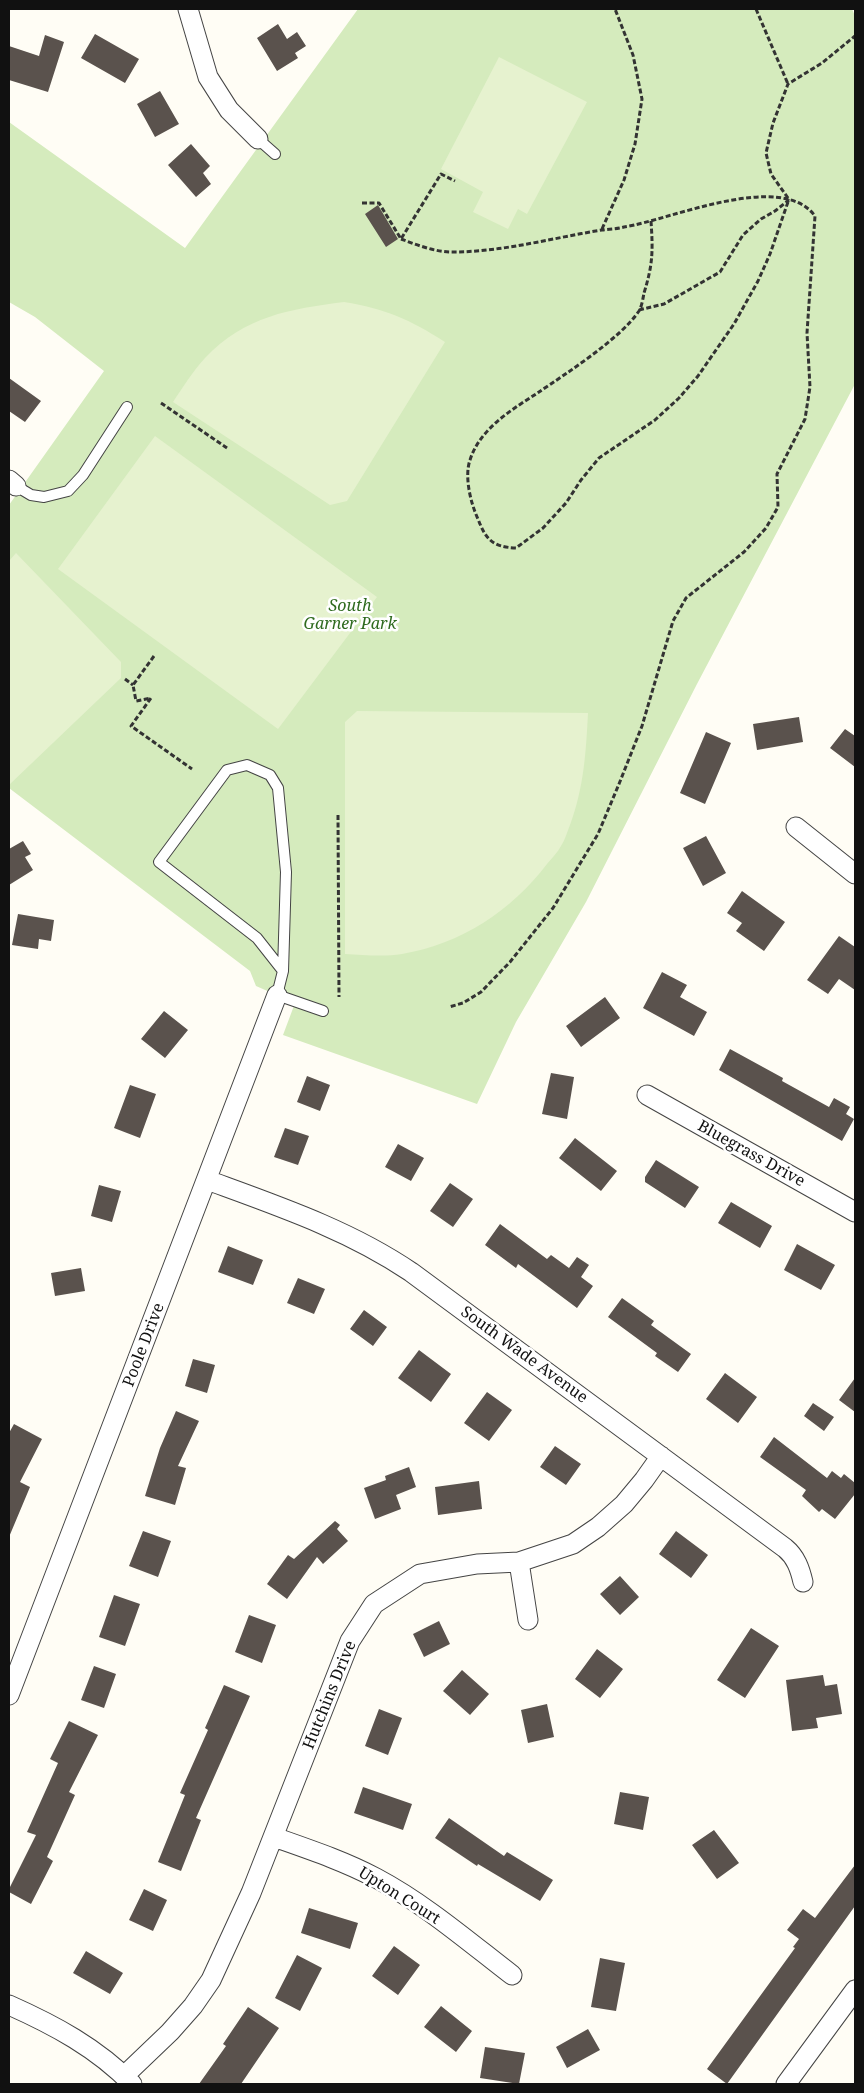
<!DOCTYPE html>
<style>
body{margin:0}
#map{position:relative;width:864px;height:2093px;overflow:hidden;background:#fffdf5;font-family:"Noto Serif",serif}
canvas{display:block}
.frame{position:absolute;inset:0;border:10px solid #111;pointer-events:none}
</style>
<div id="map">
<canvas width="864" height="2093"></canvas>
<div class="frame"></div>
</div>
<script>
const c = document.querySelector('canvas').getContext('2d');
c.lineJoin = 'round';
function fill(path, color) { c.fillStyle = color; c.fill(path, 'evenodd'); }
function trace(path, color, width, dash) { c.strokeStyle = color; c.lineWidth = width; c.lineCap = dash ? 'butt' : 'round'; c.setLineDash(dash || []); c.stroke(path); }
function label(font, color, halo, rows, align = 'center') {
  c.font = font + ' "Noto Serif",serif'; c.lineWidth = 5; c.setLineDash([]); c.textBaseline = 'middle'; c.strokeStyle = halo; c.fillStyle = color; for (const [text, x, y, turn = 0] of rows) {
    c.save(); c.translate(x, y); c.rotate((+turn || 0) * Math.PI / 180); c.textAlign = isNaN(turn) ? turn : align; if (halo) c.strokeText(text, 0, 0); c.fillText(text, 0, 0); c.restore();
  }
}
fill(new Path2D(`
 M 358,9 L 852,9 L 855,16 L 855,384 L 697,684 L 586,902 L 516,1022 L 477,1104 L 283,1035 L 295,1003 L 256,986 L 250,971 L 9,788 L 9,505 L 104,371 L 35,317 L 9,302 L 9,122 L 185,248 Z`), '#d5ebbd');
fill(new Path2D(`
 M 499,57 L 587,102 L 527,214 L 518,209 L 508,229 L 473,212 L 483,192 L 441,169 Z
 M 344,302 C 386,309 409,319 445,342 L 347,501 L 330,505 L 173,402 C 183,387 193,371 205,358 C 245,316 290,309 344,302 Z
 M 155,436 L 377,597 L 278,729 L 58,569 Z
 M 16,553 L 121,662 L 121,678 L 9,785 L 9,561 Z
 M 357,711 L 588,713 C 586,752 584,787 570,825 C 567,832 565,840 561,846 C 558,852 552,858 547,864 C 511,911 461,944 402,954 C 384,957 364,955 345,954 L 345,722 Z`), '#e6f2cf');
fill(new Path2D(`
 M 278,24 L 287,39 L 297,32 L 306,46 L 295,53 L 298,58 L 277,71 L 257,38 Z
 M 95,34 L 139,59 L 125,83 L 81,58 Z
 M 45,35 L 64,42 L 48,92 L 9,80 L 9,46 L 39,56 Z
 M 160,91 L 179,124 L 155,137 L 137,104 Z
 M 191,144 L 210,166 L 203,173 L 211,184 L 196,197 L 168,165 Z
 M 378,205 L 398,239 L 386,247 L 365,214 Z
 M 9,378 L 41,401 L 25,422 L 9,411 Z
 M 799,717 L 803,742 L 757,750 L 753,724 Z
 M 845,729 L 855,736 L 855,767 L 830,748 Z
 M 706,732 L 731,743 L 705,804 L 680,793 Z
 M 706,836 L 726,873 L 703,886 L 683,848 Z
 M 23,841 L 31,854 L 25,857 L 33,870 L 9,885 L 9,849 Z
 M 742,891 L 785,922 L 764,951 L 736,931 L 742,923 L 727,913 Z
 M 18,914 L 54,920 L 51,941 L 39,939 L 38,949 L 12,945 Z
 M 839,936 L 855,947 L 855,990 L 839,979 L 828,994 L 807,980 Z
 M 662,972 L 687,985 L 680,997 L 707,1012 L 694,1036 L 643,1008 Z
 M 605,997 L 620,1018 L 581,1047 L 566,1026 Z
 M 164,1011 L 188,1030 L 165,1058 L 141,1039 Z
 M 730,1049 L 783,1078 L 782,1081 L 829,1107 L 834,1098 L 850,1107 L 846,1114 L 854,1119 L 842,1141 L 719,1070 Z
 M 551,1073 L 574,1077 L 567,1119 L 542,1114 Z
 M 307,1076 L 330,1085 L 320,1111 L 297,1102 Z
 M 130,1085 L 156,1094 L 140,1138 L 114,1128 Z
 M 285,1128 L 309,1136 L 298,1165 L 274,1157 Z
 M 575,1138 L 617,1171 L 601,1191 L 559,1158 Z
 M 398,1144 L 424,1158 L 411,1181 L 385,1167 Z
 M 656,1160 L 699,1187 L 685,1208 L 645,1182 L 645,1177 Z
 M 450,1183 L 473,1199 L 453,1227 L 430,1211 Z
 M 99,1185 L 121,1191 L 112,1222 L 91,1216 Z
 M 731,1202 L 772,1226 L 760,1248 L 718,1223 Z
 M 500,1224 L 547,1259 L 551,1255 L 569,1268 L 577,1257 L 589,1265 L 581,1277 L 593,1286 L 577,1308 L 518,1264 L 516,1268 L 485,1245 Z
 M 797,1244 L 835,1265 L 821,1290 L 784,1270 Z
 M 228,1246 L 263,1260 L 253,1285 L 218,1272 Z
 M 81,1268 L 85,1291 L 55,1296 L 51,1273 Z
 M 298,1278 L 325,1289 L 314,1314 L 287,1303 Z
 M 622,1298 L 654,1321 L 651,1325 L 691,1354 L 678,1372 L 655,1356 L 657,1353 L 608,1317 Z
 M 364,1310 L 387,1327 L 373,1346 L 350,1329 Z
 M 419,1350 L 451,1374 L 431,1402 L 398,1378 Z
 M 193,1359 L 215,1365 L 207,1393 L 185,1386 Z
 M 725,1373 L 757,1397 L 738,1423 L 706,1399 Z
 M 855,1378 L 855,1412 L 839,1400 Z
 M 487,1392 L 512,1410 L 489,1441 L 464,1423 Z
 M 813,1403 L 834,1417 L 824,1431 L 804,1416 Z
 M 176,1411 L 199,1421 L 178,1466 L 186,1468 L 175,1505 L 145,1496 L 160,1448 Z
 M 14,1424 L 42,1439 L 20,1482 L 30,1487 L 9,1537 L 9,1433 Z
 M 774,1437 L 827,1478 L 832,1471 L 841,1478 L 844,1474 L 855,1483 L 855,1494 L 835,1519 L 822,1509 L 819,1512 L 802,1496 L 806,1490 L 760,1457 Z
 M 555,1446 L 581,1464 L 566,1485 L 540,1467 Z
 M 409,1467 L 416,1487 L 396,1495 L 401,1509 L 375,1519 L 364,1488 L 386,1480 L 385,1476 Z
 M 479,1481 L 482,1509 L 438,1515 L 435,1487 Z
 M 335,1521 L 340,1525 L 337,1529 L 348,1541 L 323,1564 L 317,1557 L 287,1599 L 267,1584 L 288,1555 L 294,1559 Z
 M 143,1531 L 171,1541 L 158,1577 L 129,1566 Z
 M 676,1531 L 708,1555 L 691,1578 L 659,1554 Z
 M 620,1576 L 639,1597 L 620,1615 L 600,1594 Z
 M 114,1595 L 140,1604 L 125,1646 L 99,1637 Z
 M 249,1615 L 276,1625 L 262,1663 L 235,1652 Z
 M 439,1621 L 450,1644 L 424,1657 L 413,1634 Z
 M 751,1628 L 779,1646 L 745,1698 L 717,1680 Z
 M 597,1649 L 623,1669 L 600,1698 L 575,1679 Z
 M 94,1666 L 116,1674 L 104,1708 L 81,1700 Z
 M 462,1670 L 489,1694 L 470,1715 L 443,1691 Z
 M 823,1675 L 825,1686 L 837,1684 L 842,1714 L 816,1718 L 818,1728 L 792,1731 L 786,1680 Z
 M 224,1685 L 250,1696 L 196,1818 L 201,1820 L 181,1871 L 158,1862 L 185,1795 L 180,1793 L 208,1730 L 205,1728 Z
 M 547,1704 L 554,1737 L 528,1743 L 521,1710 Z
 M 379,1709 L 402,1718 L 388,1755 L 365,1746 Z
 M 69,1721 L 98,1735 L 69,1792 L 75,1795 L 47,1857 L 53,1861 L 31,1904 L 9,1892 L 9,1889 L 36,1835 L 27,1832 L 58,1763 L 50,1759 Z
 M 363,1787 L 412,1804 L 403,1830 L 354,1813 Z
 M 620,1792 L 649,1797 L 643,1830 L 614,1824 Z
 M 449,1818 L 504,1856 L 507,1852 L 553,1880 L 540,1901 L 478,1864 L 477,1866 L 435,1838 Z
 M 714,1830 L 739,1863 L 717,1879 L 692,1845 Z
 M 855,1865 L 855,1906 L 727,2084 L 707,2069 L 795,1948 L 793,1947 L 799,1939 L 787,1930 L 803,1909 L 815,1918 Z
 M 144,1889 L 167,1900 L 153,1931 L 129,1920 Z
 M 309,1908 L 358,1923 L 350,1949 L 301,1933 Z
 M 394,1946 L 420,1965 L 398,1995 L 372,1976 Z
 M 86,1951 L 123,1973 L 110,1994 L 73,1973 Z
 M 297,1955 L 322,1968 L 300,2011 L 275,1998 Z
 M 600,1958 L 625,1963 L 616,2011 L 591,2007 Z
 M 441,2006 L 472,2031 L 456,2052 L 424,2027 Z
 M 248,2007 L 279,2028 L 241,2084 L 199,2084 L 226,2046 L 223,2044 Z
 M 588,2029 L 600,2050 L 567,2068 L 556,2047 Z
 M 485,2047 L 525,2053 L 519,2084 L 480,2078 Z`), '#5a524d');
const service = new Path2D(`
 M 258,139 L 275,154
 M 16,486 L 31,495 L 44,497 L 68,491 L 83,475 L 127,407
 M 283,971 L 257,938 L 159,862 L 227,770 L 247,765 L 270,775 L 278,788 L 286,872 L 283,971 L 277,995 L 323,1011`);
const minor = new Path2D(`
 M 188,9 L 208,77 L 229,110 L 258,139
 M 9,480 L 16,486
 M 796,827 L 855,874
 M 647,1095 L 855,1212
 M 207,1180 C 278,1206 349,1230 411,1272 L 785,1548 C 796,1557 800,1569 803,1582
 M 519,1562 L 528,1620
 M 9,1695 L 277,995
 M 274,1837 C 308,1849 344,1861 376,1878 C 425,1904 469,1942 512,1975
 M 9,2005 C 54,2025 97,2048 132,2084
 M 124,2076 L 170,2032 L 193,2006 L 211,1980 L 251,1893 L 350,1641 L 374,1604 L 420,1574 L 477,1564 L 519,1562 L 573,1544 L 598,1527 L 624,1504 L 644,1480 L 661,1456
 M 786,2084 L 855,1990`);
trace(service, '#444', 12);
trace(minor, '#444', 21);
trace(new Path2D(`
 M 756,9 L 788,84
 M 788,198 L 771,174 L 766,153 L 773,123 L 788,84 L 822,63 L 855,36
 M 362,203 L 379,203 L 401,239 L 441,174 L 455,181
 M 651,221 C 653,251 653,264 644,293 C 643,298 642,306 639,311 C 621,338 567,373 539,392 C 513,409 480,428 470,460 C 464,477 471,504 478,519 C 486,540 493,547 516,548 L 543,528 L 566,503 L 581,480 L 599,458 L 655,420 L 679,398 L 698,376 L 734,324 L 758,281 L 770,254 L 789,199
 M 602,229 L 624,180 L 635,144 L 642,99 L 633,55 L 615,9
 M 401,239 C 417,245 435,252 452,252 C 503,252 552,238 602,230 C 609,229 617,229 624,227 C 670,220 781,170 815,216 L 807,333 L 810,387 L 805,419 L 777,474 L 778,507 L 766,528 L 744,552 L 686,598 L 673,621 L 642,726 L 619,784 L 598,834 L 553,908 L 510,962 L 481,992 L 463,1003 L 449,1007
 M 639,310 L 664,304 L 720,272 L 743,235 L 761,219 L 775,211 L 789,200
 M 161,403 L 227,448
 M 154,656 L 133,685 L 136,701 L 151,698 L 131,726 L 192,769
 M 125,679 L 133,685
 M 338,815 L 339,997`), '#333', 3, [5, 2.5]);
trace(service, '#fff', 10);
trace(minor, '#fff', 19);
label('italic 16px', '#2f6b1f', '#fff', [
 ["South",350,606],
 ["Garner Park",350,624]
]);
label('16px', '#111', '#fff', [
 ["Bluegrass Drive",751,1154,29],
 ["Poole Drive",144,1345,-69],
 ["South Wade Avenue",524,1355,36],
 ["Hutchins Drive",330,1695,-68],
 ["Upton Court",399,1896,32]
]);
</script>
